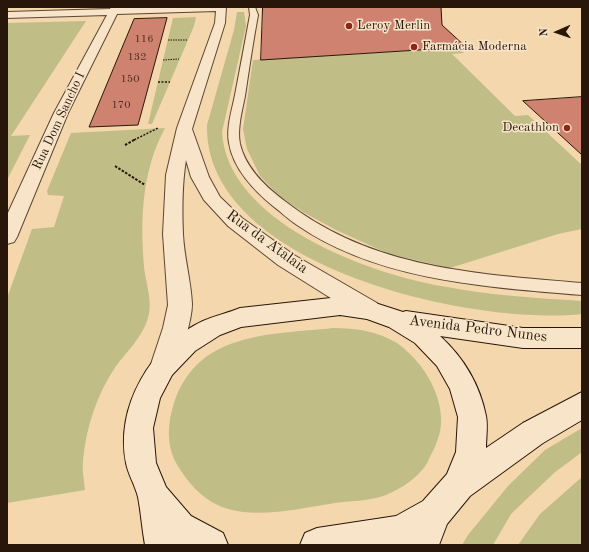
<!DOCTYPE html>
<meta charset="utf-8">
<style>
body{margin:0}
#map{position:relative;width:589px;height:552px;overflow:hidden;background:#f4d7ac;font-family:"Old Standard TT",serif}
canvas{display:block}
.frame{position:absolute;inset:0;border:8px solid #28160a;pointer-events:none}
.north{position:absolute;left:537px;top:12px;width:40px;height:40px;-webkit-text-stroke:3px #f8e5c9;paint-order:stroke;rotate:268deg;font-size:11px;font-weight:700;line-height:16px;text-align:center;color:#28160a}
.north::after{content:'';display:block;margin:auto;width:14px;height:18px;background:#28160a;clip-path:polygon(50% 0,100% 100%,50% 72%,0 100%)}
</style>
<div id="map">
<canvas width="589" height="552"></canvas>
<div class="frame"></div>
<div class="north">N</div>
</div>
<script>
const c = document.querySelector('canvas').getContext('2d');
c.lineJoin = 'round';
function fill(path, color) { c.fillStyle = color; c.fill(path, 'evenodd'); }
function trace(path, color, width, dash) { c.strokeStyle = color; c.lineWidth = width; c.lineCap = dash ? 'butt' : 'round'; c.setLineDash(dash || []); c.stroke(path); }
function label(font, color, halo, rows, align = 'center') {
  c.font = font + ' "Old Standard TT",serif'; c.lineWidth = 3; c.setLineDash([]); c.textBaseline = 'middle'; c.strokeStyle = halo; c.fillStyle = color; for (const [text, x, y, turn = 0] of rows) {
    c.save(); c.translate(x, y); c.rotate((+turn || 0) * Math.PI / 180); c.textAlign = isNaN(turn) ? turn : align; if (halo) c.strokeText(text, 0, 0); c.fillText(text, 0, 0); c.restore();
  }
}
fill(new Path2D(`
 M 237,12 L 244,12 L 246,26 L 222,132 C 227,221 366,273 441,286 C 487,295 534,298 582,301 L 582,314 C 474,326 204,267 207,125 L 234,30 Z
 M 196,17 L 194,26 L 152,124 L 148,124 L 173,18 Z
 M 86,21 L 11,136 L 30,135 L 7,180 L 7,23 Z
 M 459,48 L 464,53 L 452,54 L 515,116 L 528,115 L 582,165 L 582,229 L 558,234 L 450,268 L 389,254 L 336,230 L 303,212 L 279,196 L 260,176 L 247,149 L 243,129 L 253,60 Z
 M 165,128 C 160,138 155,148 152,159 C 141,194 141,231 144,267 C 146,284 153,302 148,318 C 142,338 127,351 116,366 C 97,394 86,427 83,460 C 82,470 84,481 85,490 L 7,503 L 7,298 L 32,229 L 54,227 L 64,196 L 48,195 L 47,191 L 71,133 Z
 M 333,328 C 355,328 377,331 397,343 C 420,359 440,389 441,418 C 442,430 437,443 432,453 C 429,458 427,465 423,469 C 412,482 396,492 380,497 C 366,501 350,501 335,503 C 302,508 258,519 225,508 C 202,500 187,482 175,461 C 166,443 168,422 174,403 C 198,331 270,335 333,328 Z
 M 582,428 L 582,452 L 554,473 L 511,514 L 493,545 L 462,545 L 468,535 L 508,486 L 545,450 Z
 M 582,477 L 582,545 L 518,545 L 540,514 Z`), '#c0bd86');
const building = new Path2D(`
 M 263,7 L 441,7 L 442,25 L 466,47 L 261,60 Z
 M 167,18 L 138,125 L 89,127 L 134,19 Z
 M 582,97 L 582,155 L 523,101 Z`);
fill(building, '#cf826f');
trace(building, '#28160a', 1);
const lane = new Path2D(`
 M 249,7 L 255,7 L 258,15 C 253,42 249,69 245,96 C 242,111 237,129 240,144 C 246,169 267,188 286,202 C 372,269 477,274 582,283 L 582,295 C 487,287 378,281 297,225 C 289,220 281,212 273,206 C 254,191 233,168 229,143 C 226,128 232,110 235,95 C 240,69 245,42 250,15 Z`);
const street = new Path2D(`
 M 111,7 L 121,7 L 120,8 L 226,7 L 225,23 L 192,129 L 209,177 L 220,197 L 242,218 L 294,255 L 377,303 L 381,310 L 377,317 L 369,319 L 361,317 L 278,265 L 228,226 L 204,200 L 191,177 L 186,160 C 182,184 182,210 183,234 C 184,257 191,281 192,304 C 192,321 180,359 172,375 L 163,378 L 154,375 L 150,367 L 163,328 L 168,305 L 163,234 L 166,175 L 177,128 L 215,23 L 216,11 L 117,14 L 68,113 L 17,237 L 14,242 L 7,244 L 7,215 L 54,113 L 107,15 L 7,18 L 7,12 L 110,9 Z`);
const secondary = new Path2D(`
 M 340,297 L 369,301 L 403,312 L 406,311 L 523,328 L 582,328 L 582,348 L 523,348 L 440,336 C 463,357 480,385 486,416 C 488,426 486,438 486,448 L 523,423 L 582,392 L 582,420 L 543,443 L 470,496 L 447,524 L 439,545 L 300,545 L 305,533 L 317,528 L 396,516 L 423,501 L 447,474 L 456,452 L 458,417 L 450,389 L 437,366 L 415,343 L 389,327 L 367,319 L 340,315 L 241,327 L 220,335 L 195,351 L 172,375 L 160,398 L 153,428 L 156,463 L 166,487 L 191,516 L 223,533 L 228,545 L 145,545 C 142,529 141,512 138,497 C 135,485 128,474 126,463 C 115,406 151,345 203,321 C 214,316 228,313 240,308 Z`);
trace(lane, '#5b4632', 2);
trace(street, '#5b4632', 2);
trace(secondary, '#28160a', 2);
trace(new Path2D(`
 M 168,40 L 188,40
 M 163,60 L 179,59`), '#28160a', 1, [1.5, 1]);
trace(new Path2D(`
 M 158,82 L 170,82
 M 134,140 L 158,128`), '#28160a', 1.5, [2, 1.5]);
trace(new Path2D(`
 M 125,145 L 136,139
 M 115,166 L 145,185`), '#28160a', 2, [2.5, 1.5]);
fill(lane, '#f8e5c9');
fill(street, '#f8e5c9');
fill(secondary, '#f8e5c9');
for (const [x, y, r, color] of [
 [349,26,4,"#8f2418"],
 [414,47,4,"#8f2418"],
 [567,128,4,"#8f2418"]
]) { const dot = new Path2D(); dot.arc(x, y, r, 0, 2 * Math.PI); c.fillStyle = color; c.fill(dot); trace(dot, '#f8e5c9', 1.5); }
label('11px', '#523123', null, [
 ["116",144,39],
 ["132",137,57],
 ["150",130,79],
 ["170",121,105]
]);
label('13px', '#28160a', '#f8e5c9', [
 ["Leroy Merlin",357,26],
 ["Farmácia Moderna",422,47],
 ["Decathlon",559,128,"right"]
], 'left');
label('13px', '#28160a', '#f8e5c9', [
 ["Rua Dom Sancho I",59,121,-65]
]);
label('15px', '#28160a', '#f8e5c9', [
 ["Rua da Atalaia",267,242,36],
 ["Avenida Pedro Nunes",478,329,7]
]);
</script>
